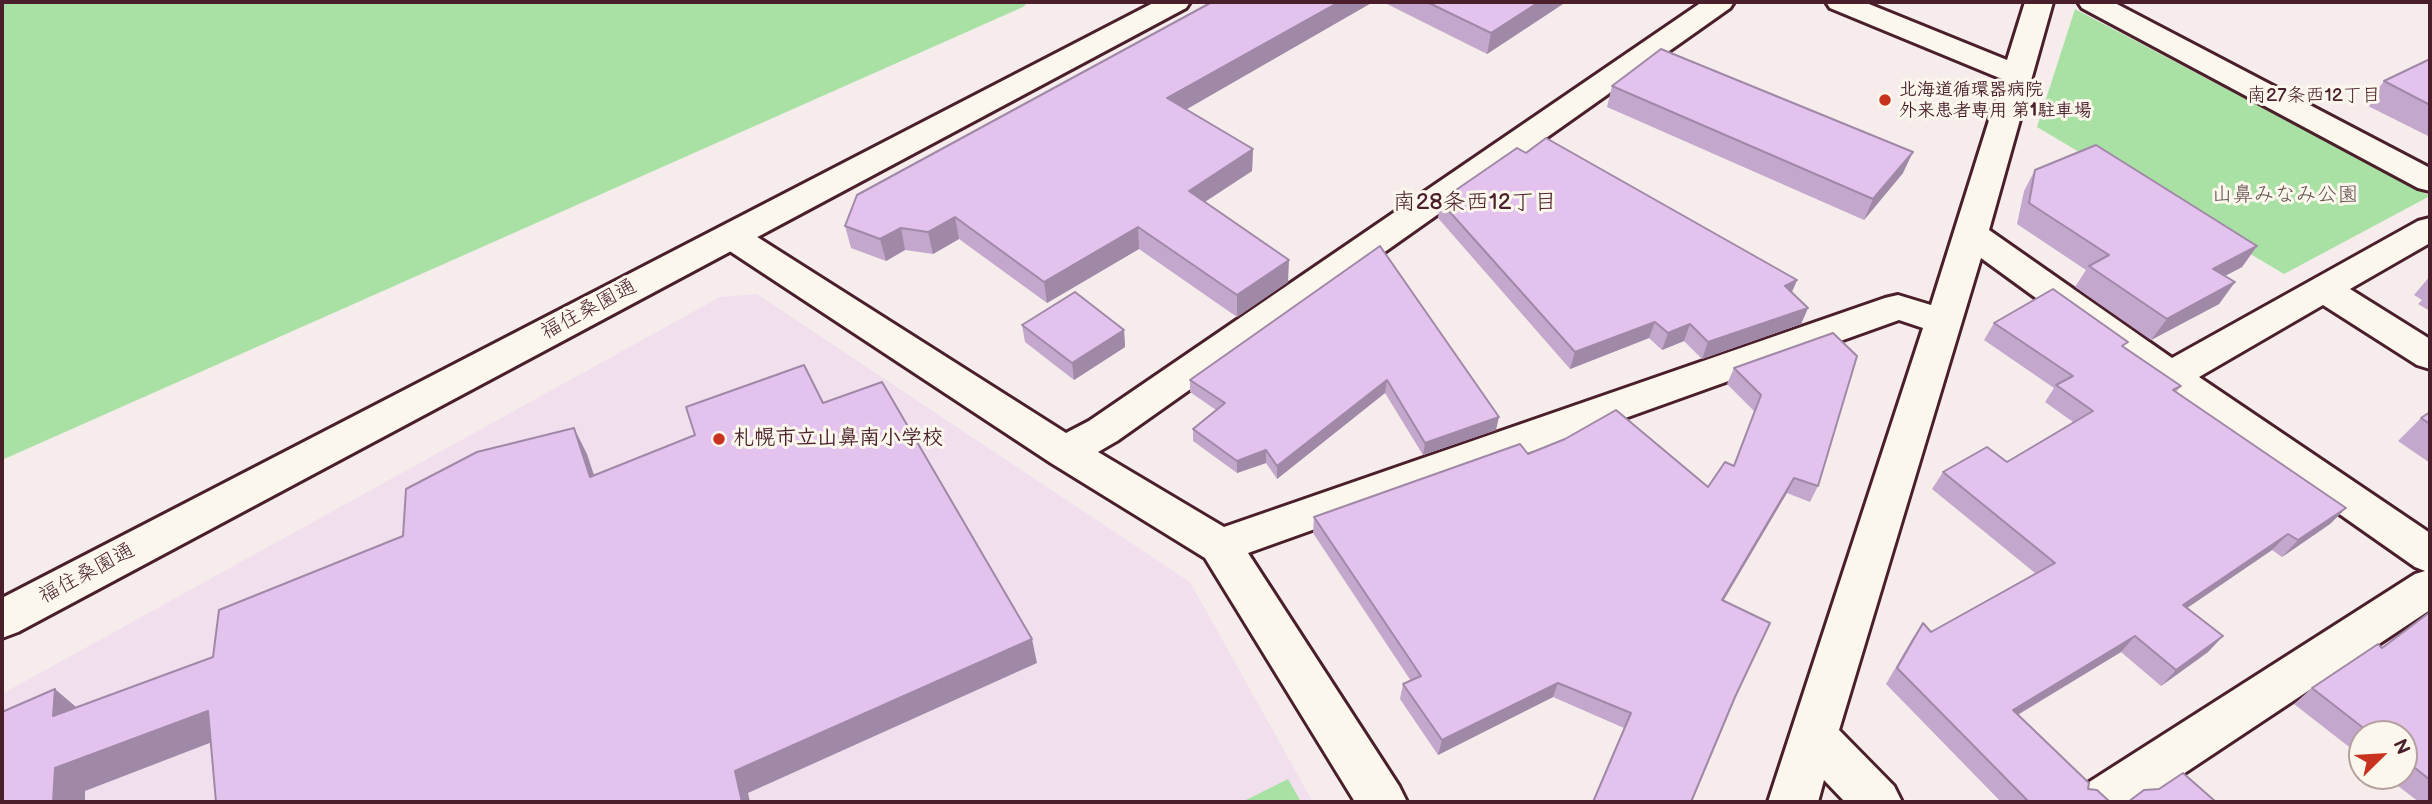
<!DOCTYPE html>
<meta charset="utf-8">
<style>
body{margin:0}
#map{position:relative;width:2432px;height:804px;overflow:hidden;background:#f6ecec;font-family:"Balsamiq Sans",sans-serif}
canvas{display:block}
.frame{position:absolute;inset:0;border:4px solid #4a1f2b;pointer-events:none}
.north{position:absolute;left:2348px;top:720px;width:70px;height:70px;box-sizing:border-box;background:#fbf7ec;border:2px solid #b4a19f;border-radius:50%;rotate:66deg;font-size:19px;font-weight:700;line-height:28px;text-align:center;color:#4a1f2b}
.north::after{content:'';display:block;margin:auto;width:24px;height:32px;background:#c8321e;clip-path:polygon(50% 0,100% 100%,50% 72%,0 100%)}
</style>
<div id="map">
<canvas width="2432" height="804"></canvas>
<div class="frame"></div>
<div class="north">N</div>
</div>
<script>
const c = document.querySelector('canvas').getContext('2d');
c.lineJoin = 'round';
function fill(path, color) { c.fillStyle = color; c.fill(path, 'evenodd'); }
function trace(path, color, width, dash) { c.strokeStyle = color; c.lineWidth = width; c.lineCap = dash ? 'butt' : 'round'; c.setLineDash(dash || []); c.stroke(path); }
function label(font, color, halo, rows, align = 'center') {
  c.font = font + ' "Balsamiq Sans","Klee One",sans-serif'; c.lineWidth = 6; c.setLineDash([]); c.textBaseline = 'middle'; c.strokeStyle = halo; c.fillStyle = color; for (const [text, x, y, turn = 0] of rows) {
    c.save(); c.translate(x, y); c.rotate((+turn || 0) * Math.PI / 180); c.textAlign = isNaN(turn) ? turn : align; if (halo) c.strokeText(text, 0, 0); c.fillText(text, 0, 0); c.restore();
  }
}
fill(new Path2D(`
 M 757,294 L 1190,582 L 1313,802 L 2,802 L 2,694 L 720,297 Z`), '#f1dfed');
fill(new Path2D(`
 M 2,2 L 1028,2 L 1023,7 L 2,460 Z
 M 2075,9 L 2430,196 L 2284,274 L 2037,127 Z
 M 1288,779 L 1301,802 L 1242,802 Z`), '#a9e1a5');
const street = new Path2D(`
 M 1702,2 L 1734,2 L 1730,8 L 1117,441 L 1098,452 L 1224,527 L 1885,298 L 1898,295 L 1931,305 L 2002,79 L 1830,8 L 1826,2 L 1864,2 L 2007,60 L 2025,2 L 2053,2 L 1989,230 L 2172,358 L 2418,221 L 2430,218 L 2430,243 L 2350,289 L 2430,339 L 2430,369 L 2417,365 L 2323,305 L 2199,377 L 2430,533 L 2430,610 L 2141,802 L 2075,802 L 2083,786 L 2415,574 L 2425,571 L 2415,567 L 2157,386 L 1981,258 L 1839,730 L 1894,786 L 1902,802 L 1845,802 L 1824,780 L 1818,802 L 1768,802 L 1923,328 L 1899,320 L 1248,553 L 1399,786 L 1407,802 L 1355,802 L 1205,558 L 1051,463 L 719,244 L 714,236 L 719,228 L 731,225 L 743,228 L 1066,433 L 1089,421 Z
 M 2078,2 L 2113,2 L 2430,168 L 2430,191 L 2418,188 L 2082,8 Z`);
const secondary = new Path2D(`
 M 1155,2 L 1190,2 L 1186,8 L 18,632 L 2,638 L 2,598 Z`);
trace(street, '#4a1f2b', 6);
trace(secondary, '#4a1f2b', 6);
fill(street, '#fbf7ec');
fill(secondary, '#fbf7ec');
fill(new Path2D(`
 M 1212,2 L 1373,2 L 1186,109 L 1253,149 L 1252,171 L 1205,202 L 1288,282 L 1237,317 L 1139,249 L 1047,303 L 959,239 L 933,254 L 905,250 L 886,261 L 851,248 L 845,226 Z
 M 1383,2 L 1566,2 L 1487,54 Z
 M 2430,59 L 2430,137 L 2366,105 L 2384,81 Z
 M 1612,86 L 1903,173 L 1864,220 L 1607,107 Z
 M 1526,153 L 1797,280 L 1792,292 L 1808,308 L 1801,324 L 1702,359 L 1684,341 L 1662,350 L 1649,338 L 1570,369 L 1438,218 L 1440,201 Z
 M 2035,170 L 2257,246 L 2242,267 L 2225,276 L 2235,282 L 2219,304 L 2151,340 L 2075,287 L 2086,270 L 2017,224 L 2024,191 Z
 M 1380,246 L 1496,430 L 1423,455 L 1385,393 L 1277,479 L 1266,463 L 1237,473 L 1193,441 L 1193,429 L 1216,410 L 1190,392 L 1190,380 Z
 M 2430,276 L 2430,311 L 2418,304 L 2422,300 L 2414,295 Z
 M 1994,323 L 2125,347 L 2181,386 L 2176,392 L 2346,508 L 2330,524 L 2282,557 L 2272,550 L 2187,608 L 2223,636 L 2208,652 L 2161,686 L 2121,652 L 2018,715 L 2088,789 L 2110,802 L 2001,802 L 1886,684 L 1912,639 L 1923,623 L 1931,632 L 2035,573 L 1932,489 L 1943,472 L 2007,462 L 2073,422 L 2045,402 L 2054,388 L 1984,340 Z
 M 1022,325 L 1124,330 L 1125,347 L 1074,380 L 1025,342 Z
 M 1833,333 L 1818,486 L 1810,502 L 1787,493 L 1624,728 L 1553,697 L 1438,755 L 1400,699 L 1403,684 L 1411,681 L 1313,533 L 1314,517 L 1528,454 L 1708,487 L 1733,466 L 1754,411 L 1727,384 L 1734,368 Z
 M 2430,412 L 2430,463 L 2398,441 L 2421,418 Z
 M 2430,612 L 2430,802 L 2419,802 L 2385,776 L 2404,776 L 2404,734 L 2362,734 L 2362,757 L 2294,704 L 2312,688 L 2382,648 Z`), '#c4a7cd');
fill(new Path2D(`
 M 1339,2 L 1373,2 L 1168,120 L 1167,98 Z
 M 1539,2 L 1566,2 L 1487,54 L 1491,33 Z
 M 1253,149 L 1252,171 L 1189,212 L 1189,191 Z
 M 1913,152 L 1903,173 L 1864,220 L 1873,199 Z
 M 955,217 L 959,239 L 933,254 L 928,232 Z
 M 1138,227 L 1139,249 L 1047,303 L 1044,282 Z
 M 901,228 L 905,250 L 886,261 L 880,239 Z
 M 2257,246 L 2242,267 L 2198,290 L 2213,269 Z
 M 1289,260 L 1288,282 L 1237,317 L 1237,295 Z
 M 1797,280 L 1790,296 L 1785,286 Z
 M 2235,282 L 2219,304 L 2151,340 L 2167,319 Z
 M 1808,308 L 1801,324 L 1702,359 L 1708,342 Z
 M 1655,322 L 1649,338 L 1570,369 L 1575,352 Z
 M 1690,324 L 1684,341 L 1662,350 L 1668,333 Z
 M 1124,330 L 1125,347 L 1074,380 L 1072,363 Z
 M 1387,380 L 1385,393 L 1277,479 L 1277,466 Z
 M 1499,417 L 1496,430 L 1423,455 L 1425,443 Z
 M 574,428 L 587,454 L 603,502 L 590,477 Z
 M 1266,450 L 1266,463 L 1237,473 L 1237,461 Z
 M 1794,478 L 1787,493 L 1715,615 L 1722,600 Z
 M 2346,508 L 2330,524 L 2282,557 L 2298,540 Z
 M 2288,534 L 2272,550 L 2168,621 L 2183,605 Z
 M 2135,636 L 2121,652 L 2000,725 L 2013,710 Z
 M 2223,636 L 2208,652 L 2161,686 L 2176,670 Z
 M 1032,639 L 1037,663 L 748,793 L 750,802 L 742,802 L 735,771 Z
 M 1558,683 L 1553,697 L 1438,755 L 1442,740 Z
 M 55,689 L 83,713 L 53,716 Z
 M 208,711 L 233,734 L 85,791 L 85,802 L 53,802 L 55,768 Z`), '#a088a7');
const building = new Path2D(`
 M 1212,2 L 1339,2 L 1167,98 L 1253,149 L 1189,191 L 1289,260 L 1237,295 L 1138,227 L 1044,282 L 955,217 L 928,232 L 901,228 L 880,239 L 845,226 L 857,195 Z
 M 1427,2 L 1539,2 L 1491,33 Z
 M 1661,49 L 1913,152 L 1873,199 L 1612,86 Z
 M 2430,59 L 2430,105 L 2384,81 Z
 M 1546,138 L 1797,280 L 1785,286 L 1808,308 L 1708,342 L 1690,324 L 1668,333 L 1655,322 L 1575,352 L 1440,201 L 1517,148 L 1526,153 Z
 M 2096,145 L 2257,246 L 2213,269 L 2235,282 L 2167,319 L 2089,266 L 2109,255 L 2029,203 L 2035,170 Z
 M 1380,246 L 1499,417 L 1425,443 L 1387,380 L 1277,466 L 1266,450 L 1237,461 L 1193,429 L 1225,403 L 1190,380 Z
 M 2053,289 L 2128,342 L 2122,346 L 2181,386 L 2173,390 L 2346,508 L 2298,540 L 2288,534 L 2183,605 L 2223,636 L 2176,670 L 2135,636 L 2013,710 L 2089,783 L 2088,789 L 2097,790 L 2110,802 L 2029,802 L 1897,668 L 1923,623 L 1931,632 L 2055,563 L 1943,472 L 1987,447 L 2007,462 L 2093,411 L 2056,385 L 2073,376 L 1994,323 Z
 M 1075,292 L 1124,330 L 1072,363 L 1022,325 Z
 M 1833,333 L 1857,356 L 1818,486 L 1794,478 L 1722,600 L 1770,623 L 1735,697 L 1691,802 L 1593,802 L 1631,713 L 1558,683 L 1442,740 L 1403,684 L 1421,676 L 1314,517 L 1520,444 L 1528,454 L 1565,439 L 1616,410 L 1708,487 L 1725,462 L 1734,466 L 1761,395 L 1734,368 Z
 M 804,365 L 823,403 L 882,382 L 1032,639 L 735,771 L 742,802 L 216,802 L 208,711 L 55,768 L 53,802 L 2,802 L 2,712 L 55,689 L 53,716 L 213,657 L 219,610 L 403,536 L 406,489 L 477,452 L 574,428 L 590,477 L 695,435 L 686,407 Z
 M 2430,412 L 2430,424 L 2421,418 Z
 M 2430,612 L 2430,780 L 2404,759 L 2404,734 L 2371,734 L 2312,688 L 2378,644 L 2382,648 Z
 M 2183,773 L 2216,802 L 2128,802 L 2144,790 L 2159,789 Z`);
fill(building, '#e4c2ee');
trace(building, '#a088a7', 2);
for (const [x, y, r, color] of [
 [1885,100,7,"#c8321e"],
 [719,439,7,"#c8321e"]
]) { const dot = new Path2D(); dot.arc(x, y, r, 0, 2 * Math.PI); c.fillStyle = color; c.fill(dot); trace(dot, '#fbf7ec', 2.5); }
label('bold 18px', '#4a1f2b', '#fbf7ec', [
 ["北海道循環器病院",1899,90],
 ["外来患者専用 第1駐車場",1899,111]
], 'left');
label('19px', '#4a1f2b', '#fbf7ec', [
 ["南27条西12丁目",2314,96]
]);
label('21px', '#62504a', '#fbf7ec', [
 ["山鼻みなみ公園",2285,196]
]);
label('21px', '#4a1f2b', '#fbf7ec', [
 ["福住桑園通",589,310,-28],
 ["福住桑園通",87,574,-28]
]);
label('bold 21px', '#4a1f2b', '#fbf7ec', [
 ["札幌市立山鼻南小学校",733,439]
], 'left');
label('23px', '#4a1f2b', '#fbf7ec', [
 ["南28条西12丁目",1475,203]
]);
</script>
